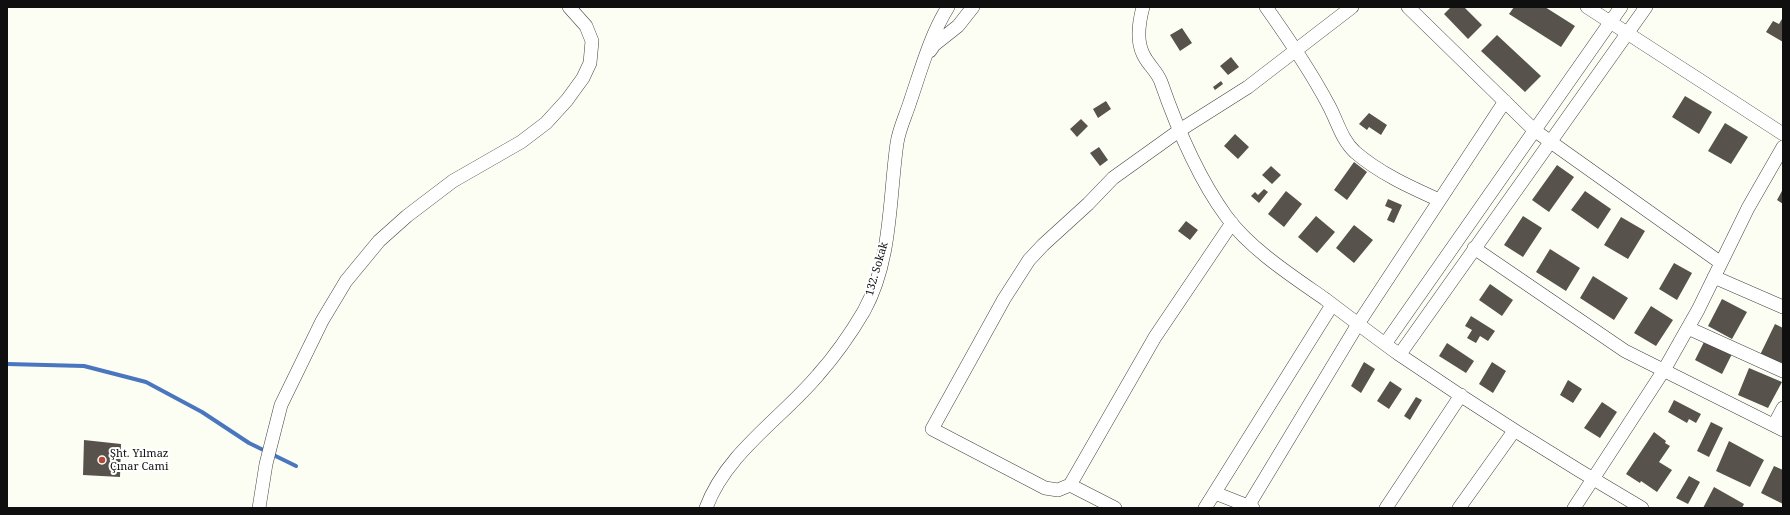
<!DOCTYPE html>
<meta charset="utf-8">
<style>
body{margin:0}
#map{position:relative;width:1790px;height:515px;overflow:hidden;background:#fdfef3;font-family:"Noto Serif",serif}
canvas{display:block}
.frame{position:absolute;inset:0;border:8px solid #0f0f0f;pointer-events:none}
</style>
<div id="map">
<canvas width="1790" height="515"></canvas>
<div class="frame"></div>
</div>
<script>
const c = document.querySelector('canvas').getContext('2d');
c.lineJoin = 'round';
function trace(path, color, width, dash) { c.strokeStyle = color; c.lineWidth = width; c.lineCap = dash ? 'butt' : 'round'; c.setLineDash(dash || []); c.stroke(path); }
function fill(path, color) { c.fillStyle = color; c.fill(path, 'evenodd'); }
function label(font, color, halo, rows, align = 'center') {
  c.font = font + ' "Noto Serif",serif'; c.lineWidth = 4; c.setLineDash([]); c.textBaseline = 'middle'; c.strokeStyle = halo; c.fillStyle = color; for (const [text, x, y, turn = 0] of rows) {
    c.save(); c.translate(x, y); c.rotate((+turn || 0) * Math.PI / 180); c.textAlign = isNaN(turn) ? turn : align; if (halo) c.strokeText(text, 0, 0); c.fillText(text, 0, 0); c.restore();
  }
}
trace(new Path2D(`
 M 7,364 L 84,366 L 146,382 L 202,412 L 249,443 L 296,466`), '#4a76c0', 4);
fill(new Path2D(`
 M 1451,7 L 1464,7 L 1482,25 L 1468,39 L 1444,14 Z
 M 1514,7 L 1545,7 L 1575,26 L 1561,47 L 1509,14 Z
 M 1782,19 L 1783,19 L 1783,42 L 1766,32 L 1773,21 L 1779,24 Z
 M 1182,28 L 1192,43 L 1180,51 L 1170,35 Z
 M 1497,35 L 1541,76 L 1525,92 L 1481,51 Z
 M 1231,57 L 1239,67 L 1228,75 L 1220,66 Z
 M 1221,81 L 1223,84 L 1215,90 L 1213,87 Z
 M 1685,96 L 1712,112 L 1699,134 L 1672,117 Z
 M 1106,101 L 1111,109 L 1098,118 L 1093,109 Z
 M 1369,113 L 1387,125 L 1381,135 L 1369,127 L 1367,130 L 1359,124 Z
 M 1081,119 L 1088,126 L 1077,137 L 1070,129 Z
 M 1725,123 L 1748,137 L 1731,164 L 1708,151 Z
 M 1235,134 L 1249,147 L 1238,159 L 1224,146 Z
 M 1099,147 L 1108,160 L 1100,166 L 1090,153 Z
 M 1354,162 L 1367,172 L 1347,200 L 1334,190 Z
 M 1557,165 L 1574,177 L 1549,212 L 1532,200 Z
 M 1271,166 L 1281,175 L 1272,184 L 1262,175 Z
 M 1264,189 L 1268,192 L 1259,203 L 1251,196 L 1255,192 L 1258,195 Z
 M 1783,189 L 1783,204 L 1777,200 Z
 M 1286,191 L 1302,204 L 1284,227 L 1268,214 Z
 M 1585,191 L 1611,209 L 1598,229 L 1571,210 Z
 M 1388,199 L 1402,205 L 1394,223 L 1387,220 L 1392,209 L 1385,206 Z
 M 1316,216 L 1335,232 L 1317,253 L 1298,237 Z
 M 1523,216 L 1542,228 L 1523,257 L 1504,245 Z
 M 1621,217 L 1645,231 L 1628,259 L 1604,245 Z
 M 1186,221 L 1198,230 L 1190,240 L 1178,231 Z
 M 1354,225 L 1373,240 L 1354,263 L 1336,248 Z
 M 1550,249 L 1580,268 L 1566,291 L 1536,272 Z
 M 1674,263 L 1692,273 L 1677,300 L 1659,289 Z
 M 1593,276 L 1628,298 L 1614,320 L 1580,298 Z
 M 1490,284 L 1513,300 L 1502,316 L 1479,300 Z
 M 1722,299 L 1747,312 L 1732,339 L 1708,326 Z
 M 1651,306 L 1673,320 L 1656,346 L 1634,333 Z
 M 1471,316 L 1495,331 L 1488,341 L 1480,336 L 1476,343 L 1467,338 L 1472,330 L 1465,326 Z
 M 1775,324 L 1783,328 L 1783,368 L 1759,357 Z
 M 1706,338 L 1733,352 L 1722,374 L 1695,360 Z
 M 1447,343 L 1474,361 L 1466,373 L 1439,356 Z
 M 1364,362 L 1375,369 L 1361,393 L 1351,386 Z
 M 1492,362 L 1506,371 L 1493,393 L 1479,384 Z
 M 1749,368 L 1782,382 L 1768,408 L 1738,395 Z
 M 1568,380 L 1582,389 L 1573,403 L 1560,395 Z
 M 1390,381 L 1402,389 L 1389,409 L 1377,401 Z
 M 1416,397 L 1422,400 L 1410,420 L 1404,416 Z
 M 1674,400 L 1701,414 L 1696,423 L 1689,419 L 1687,423 L 1668,412 Z
 M 1602,402 L 1617,412 L 1600,438 L 1584,428 Z
 M 1711,422 L 1723,428 L 1709,457 L 1697,451 Z
 M 1654,432 L 1666,441 L 1665,443 L 1670,446 L 1659,462 L 1672,470 L 1657,492 L 1641,481 L 1640,483 L 1626,474 Z
 M 84,440 L 121,444 L 120,477 L 83,475 Z
 M 1729,441 L 1764,460 L 1750,487 L 1716,471 Z
 M 1774,466 L 1783,470 L 1783,504 L 1761,493 Z
 M 1689,476 L 1700,482 L 1688,504 L 1676,498 Z
 M 1714,487 L 1744,504 L 1742,508 L 1703,508 Z`), '#57534c');
const minor = new Path2D(`
 M 1143,7 C 1139,22 1136,40 1143,54 C 1148,65 1157,71 1161,82 C 1177,128 1197,176 1226,216 C 1250,249 1292,276 1325,299 C 1350,318 1375,337 1400,355 C 1479,409 1560,460 1642,508
 M 1266,7 C 1288,38 1310,70 1328,104 C 1337,120 1341,139 1355,152 C 1379,173 1410,187 1439,200
 M 1408,7 L 1534,130 L 1721,263
 M 1587,7 L 1783,134
 M 930,51 L 934,45 L 958,26 L 973,7
 M 1474,248 L 1625,351 L 1783,430
 M 1714,277 L 1783,307
 M 1688,328 L 1783,371
 M 1385,344 L 1621,7
 M 1400,354 L 1646,7
 M 1774,425 L 1783,408
 M 1070,485 L 1058,490 L 1045,488 L 932,429 L 1004,299 L 1029,260 L 1043,245 L 1088,204 L 1113,178 L 1180,130 L 1248,87 L 1352,7
 M 1215,493 L 1253,508
 M 259,508 L 266,464 L 281,405 L 322,321 L 346,281 L 379,241 L 407,216 L 453,181 L 521,142 L 546,123 L 567,100 L 583,78 L 590,63 L 592,41 L 586,26 L 569,7
 M 706,508 C 726,453 782,418 818,375 C 835,356 851,333 864,311 C 892,260 889,199 897,143 C 899,129 906,115 910,102 C 921,70 930,36 948,7
 M 1115,508 L 1070,485 L 1155,337 L 1232,223
 M 1205,508 L 1332,305
 M 1247,508 L 1358,324 L 1505,101
 M 1386,508 L 1461,395
 M 1459,508 L 1514,431
 M 1574,508 L 1664,370 L 1698,310 L 1748,208 L 1783,147`);
trace(minor, '#424242', 14);
trace(minor, '#fff', 13);
for (const [x, y, r, color] of [
 [102,460,4,"#b14b35"]
]) { const dot = new Path2D(); dot.arc(x, y, r, 0, 2 * Math.PI); c.fillStyle = color; c.fill(dot); trace(dot, '#fff', 1.5); }
label('11px', '#0f0f0f', '#fff', [
 ["132. Sokak",877,269,-74]
]);
label('11px', '#0f0f0f', '#fff', [
 ["Şht. Yılmaz",110,454],
 ["Çınar Cami",110,467]
], 'left');
</script>
